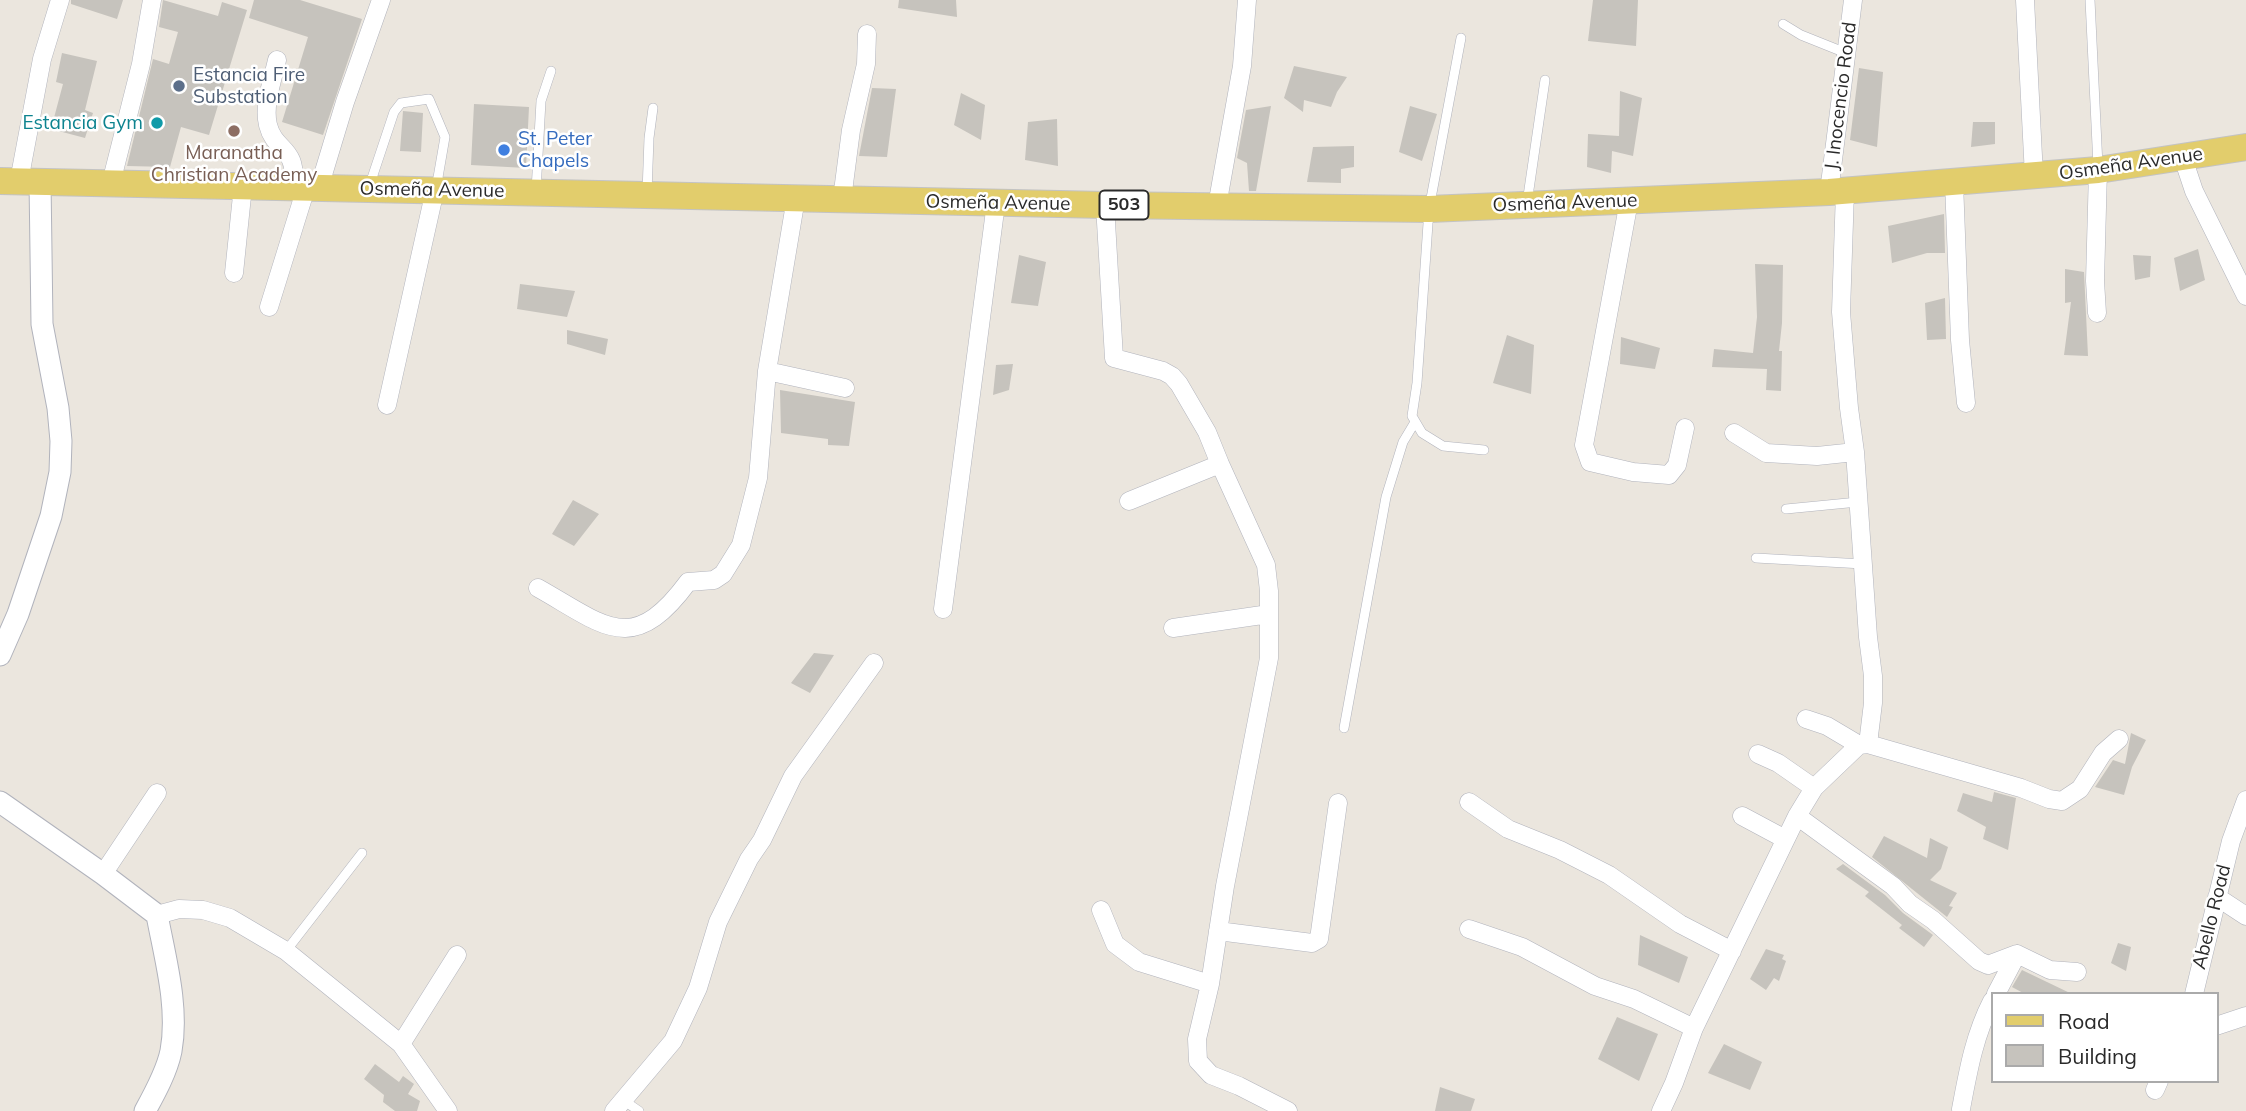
<!DOCTYPE html>
<meta charset="utf-8">
<style>
body{margin:0}
#map{position:relative;width:2246px;height:1111px;overflow:hidden;background:#ebe6de;font-family:Mulish,sans-serif}
canvas{display:block}
.legend{position:absolute;left:1991px;top:992px;width:228px;height:91px;box-sizing:border-box;background:#fff;border:2px solid #aaa;margin:0;padding:9px 12px;list-style:none;font-size:21px;color:#2a2a2a}
.legend li{display:flex;align-items:center;gap:14px;height:35px}
.legend b{width:35px;border:2px solid #aaa}
</style>
<div id="map">
<canvas width="2246" height="1111"></canvas>
<ul class="legend">
<li><b style="height:9px;background:#e2cd6c"></b>Road</li>
<li><b style="height:19px;background:#c6c3bd"></b>Building</li>
</ul>
</div>
<script>
const c = document.querySelector('canvas').getContext('2d');
c.lineJoin = 'round';
function fill(path, color) { c.fillStyle = color; c.fill(path, 'evenodd'); }
function trace(path, color, width, dash) { c.strokeStyle = color; c.lineWidth = width; c.lineCap = dash ? 'butt' : 'round'; c.setLineDash(dash || []); c.stroke(path); }
function label(font, color, halo, rows, align = 'center') {
  c.font = font + ' Mulish,sans-serif'; c.lineWidth = 5; c.setLineDash([]); c.textBaseline = 'middle'; c.strokeStyle = halo; c.fillStyle = color; for (const [text, x, y, turn = 0] of rows) {
    c.save(); c.translate(x, y); c.rotate((+turn || 0) * Math.PI / 180); c.textAlign = isNaN(turn) ? turn : align; if (halo) c.strokeText(text, 0, 0); c.fillText(text, 0, 0); c.restore();
  }
}
fill(new Path2D(`
 M 71,0 L 123,0 L 117,19 L 71,4 Z
 M 163,0 L 218,16 L 222,2 L 247,10 L 209,135 L 181,127 L 170,167 L 127,166 L 153,59 L 169,64 L 178,32 L 159,27 Z
 M 254,0 L 300,0 L 362,19 L 323,135 L 282,122 L 308,37 L 249,18 Z
 M 899,0 L 956,0 L 957,17 L 898,8 Z
 M 1593,0 L 1638,0 L 1636,46 L 1588,41 Z
 M 62,53 L 97,61 L 85,110 L 93,113 L 85,138 L 51,129 L 63,84 L 56,82 Z
 M 1294,66 L 1347,77 L 1337,92 L 1331,107 L 1304,100 L 1303,112 L 1284,98 Z
 M 1859,68 L 1883,72 L 1877,147 L 1850,140 Z
 M 872,88 L 896,89 L 887,157 L 859,156 Z
 M 1620,91 L 1642,98 L 1633,156 L 1612,151 L 1611,173 L 1587,167 L 1588,134 L 1619,136 Z
 M 961,93 L 985,105 L 981,140 L 954,125 Z
 M 474,104 L 529,107 L 526,168 L 471,165 Z
 M 1271,106 L 1256,191 L 1249,191 L 1247,163 L 1237,158 L 1246,110 Z
 M 1410,106 L 1437,114 L 1422,161 L 1399,152 Z
 M 403,111 L 423,113 L 421,152 L 400,151 Z
 M 1057,119 L 1058,166 L 1025,160 L 1028,122 Z
 M 1973,122 L 1995,122 L 1995,144 L 1971,147 Z
 M 1354,146 L 1354,167 L 1341,169 L 1341,183 L 1307,182 L 1313,147 Z
 M 1944,214 L 1945,253 L 1927,253 L 1892,263 L 1888,226 Z
 M 2198,249 L 2205,280 L 2180,291 L 2174,258 Z
 M 1019,255 L 1046,262 L 1038,306 L 1011,303 Z
 M 2133,255 L 2151,256 L 2150,277 L 2135,280 Z
 M 1755,264 L 1783,265 L 1782,323 L 1779,351 L 1782,351 L 1781,391 L 1766,390 L 1767,369 L 1712,367 L 1714,349 L 1753,353 L 1757,317 Z
 M 2065,269 L 2084,272 L 2088,356 L 2064,355 L 2071,302 L 2065,303 Z
 M 520,284 L 575,291 L 567,317 L 517,309 Z
 M 1945,298 L 1946,339 L 1927,340 L 1925,303 Z
 M 567,330 L 608,339 L 605,355 L 567,344 Z
 M 1507,335 L 1534,345 L 1531,394 L 1493,383 Z
 M 1621,337 L 1660,348 L 1655,369 L 1620,364 Z
 M 1013,364 L 1009,390 L 993,395 L 996,365 Z
 M 780,390 L 855,402 L 849,446 L 828,445 L 828,439 L 781,433 Z
 M 573,500 L 599,514 L 574,546 L 552,534 Z
 M 814,653 L 834,655 L 810,693 L 791,683 Z
 M 2131,733 L 2146,740 L 2132,767 L 2124,795 L 2095,787 L 2113,760 L 2125,764 Z
 M 1994,792 L 2016,798 L 2008,850 L 1983,839 L 1986,827 L 1957,811 L 1963,793 L 1992,802 Z
 M 1884,836 L 1927,858 L 1930,838 L 1948,847 L 1941,869 L 1930,880 L 1957,893 L 1949,906 L 1953,907 L 1947,917 L 1872,857 Z
 M 1843,864 L 1885,895 L 1903,913 L 1933,935 L 1924,947 L 1899,928 L 1902,925 L 1865,896 L 1869,892 L 1836,869 Z
 M 1640,935 L 1688,957 L 1679,983 L 1638,965 Z
 M 2118,943 L 2131,947 L 2126,971 L 2111,963 Z
 M 1766,949 L 1784,955 L 1782,959 L 1786,961 L 1779,981 L 1774,978 L 1766,990 L 1750,979 Z
 M 2022,970 L 2072,994 L 2025,994 L 2012,987 Z
 M 1617,1017 L 1658,1034 L 1639,1081 L 1598,1059 Z
 M 1724,1044 L 1762,1062 L 1750,1090 L 1708,1073 Z
 M 375,1064 L 399,1082 L 403,1076 L 414,1084 L 408,1094 L 420,1101 L 417,1111 L 395,1111 L 383,1102 L 384,1095 L 364,1079 Z
 M 1440,1087 L 1475,1099 L 1471,1111 L 1435,1111 Z`), '#c6c3bd');
const service = new Path2D(`
 M 2090,0 L 2098,166
 M 1783,24 L 1801,35 L 1846,53
 M 1461,38 L 1429,209 L 1417,383 L 1412,416 L 1422,433 L 1443,446 L 1484,450
 M 369,187 L 394,112 L 401,103 L 429,99 L 445,137 L 436,189
 M 536,191 L 541,101 L 551,71
 M 647,193 L 649,138 L 653,108
 M 1527,203 L 1545,80
 M 1786,509 L 1858,502
 M 1756,558 L 1863,564
 M 1344,728 L 1386,497 L 1403,442 L 1415,422
 M 286,951 L 362,853
 M 623,1100 L 639,1111`);
const minor = new Path2D(`
 M 2025,0 L 2034,176
 M 277,60 C 273,79 263,105 268,125 C 275,153 298,145 293,187
 M 2183,158 L 2194,191 L 2246,296
 M 19,181 L 42,59 L 60,0
 M 1954,182 L 1960,340 L 1966,403
 M 111,183 L 141,64 L 152,0
 M 319,188 L 345,102 L 381,0
 M 1829,192 L 1853,0
 M 842,199 L 851,130 L 866,64 L 867,34
 M 1629,201 L 1584,445 L 1590,462 L 1633,472 L 1669,475 L 1677,465 L 1685,428
 M 1105,205 L 1114,358 L 1163,371 L 1172,376 L 1179,384 L 1207,432 L 1220,464 L 1266,565 L 1269,591 L 1269,658 L 1225,886 L 1210,984 L 1197,1039 L 1198,1061 L 1211,1075 L 1239,1086 L 1288,1111
 M 1217,206 L 1242,66 L 1247,0
 M 234,273 L 243,186
 M 269,307 L 306,188
 M 2097,313 L 2095,281 L 2098,170
 M 767,371 L 845,388
 M 387,405 L 435,190
 M 1734,433 L 1766,453 L 1817,456 L 1855,452
 M 1129,501 L 1220,464
 M 538,588 C 604,625 632,658 688,582 L 714,580 L 723,574 L 741,545 L 758,478 L 767,371 L 796,198
 M 943,609 L 996,203
 M 1173,628 L 1269,614
 M 1806,719 L 1827,726 L 1859,745
 M 1868,744 L 2021,788 L 2049,799 L 2062,801 L 2080,789 L 2103,753 L 2119,739
 M 1758,754 L 1778,763 L 1814,788
 M 1469,802 L 1508,829 L 1560,850 L 1609,875 L 1680,924 L 1732,951
 M 1742,816 L 1785,839
 M 1797,816 L 1893,886 L 1910,904 L 1933,920 L 1979,961 L 1988,965 L 2017,954 L 2050,970 L 2077,972
 M 103,874 L 157,793
 M 2217,897 L 2246,916
 M 1101,910 L 1115,944 L 1139,962 L 1210,984
 M 157,915 L 179,909 L 203,910 L 230,918 L 286,951 L 401,1044 L 448,1111
 M 1469,929 L 1522,947 L 1595,986 L 1634,999 L 1694,1028
 M 1218,931 L 1312,943 L 1319,939 L 1338,803
 M 1996,994 L 2017,954
 M 2194,994 L 2231,841 L 2246,800
 M 2216,1026 L 2246,1016
 M 401,1044 L 457,955
 M 2155,1090 L 2159,1081
 M 1961,1109 C 1968,1072 1974,1036 1992,1001
 M 614,1111 L 673,1041 L 698,988 L 718,922 L 749,859 L 762,840 L 793,776 L 874,663
 M 1661,1111 L 1674,1083 L 1694,1028 L 1797,816 L 1814,788 L 1859,745 L 1868,744 L 1873,703 L 1873,676 L 1868,637 L 1855,452 L 1849,408 L 1841,312 L 1845,191`);
const tertiary = new Path2D(`
 M 0,655 L 18,614 L 51,516 L 60,472 L 61,441 L 58,408 L 42,324 L 40,181
 M 0,802 L 103,874 L 157,915 C 165,958 179,1007 171,1051 C 167,1071 155,1093 145,1111`);
const primary = new Path2D(`
 M 0,181 L 1105,205 L 1429,209 L 1829,192 L 2098,170 L 2246,147`);
trace(service, '#b1b3bc', 10);
trace(minor, '#b1b3bc', 19);
trace(tertiary, '#b1b3bc', 23);
trace(primary, '#c3c3c3', 28);
trace(service, '#fff', 9);
trace(minor, '#fff', 18);
trace(tertiary, '#fff', 21);
trace(primary, '#e2cd6c', 26);
for (const [x, y, r, color] of [
 [179,86,7,"#5c6f8a"],
 [157,123,7,"#0f9aa8"],
 [234,131,7,"#8d6e63"],
 [504,150,7,"#3f7fe0"]
]) { const dot = new Path2D(); dot.arc(x, y, r, 0, 2 * Math.PI); c.fillStyle = color; c.fill(dot); trace(dot, '#fff', 2.5); }
for (const [x, y, w] of [
 [1124,205,49]
]) { const box = new Path2D(); box.roundRect(x - w / 2, y - 14.5, w, 29, 5); c.fillStyle = '#fff'; c.fill(box); trace(box, '#2a2a2a', 2); }
label('bold 18px', '#2a2a2a', null, [
 ["503",1124,205]
]);
label('19px', '#4e5e75', '#fff', [
 ["Estancia Fire",193,75],
 ["Substation",193,97]
], 'left');
label('19px', '#2a2a2a', '#fff', [
 ["J. Inocencio Road",1841,96,-83],
 ["Osmeña Avenue",2131,164,-8],
 ["Osmeña Avenue",432,190,1],
 ["Osmeña Avenue",998,203,1],
 ["Osmeña Avenue",1565,203,-2],
 ["Abello Road",2212,917,-76]
]);
label('19px', '#0d838f', '#fff', [
 ["Estancia Gym",143,123]
], 'right');
label('19px', '#366cbe', '#fff', [
 ["St. Peter",518,139],
 ["Chapels",518,161]
], 'left');
label('19px', '#785e54', '#fff', [
 ["Maranatha",234,153],
 ["Christian Academy",234,175]
]);
</script>
